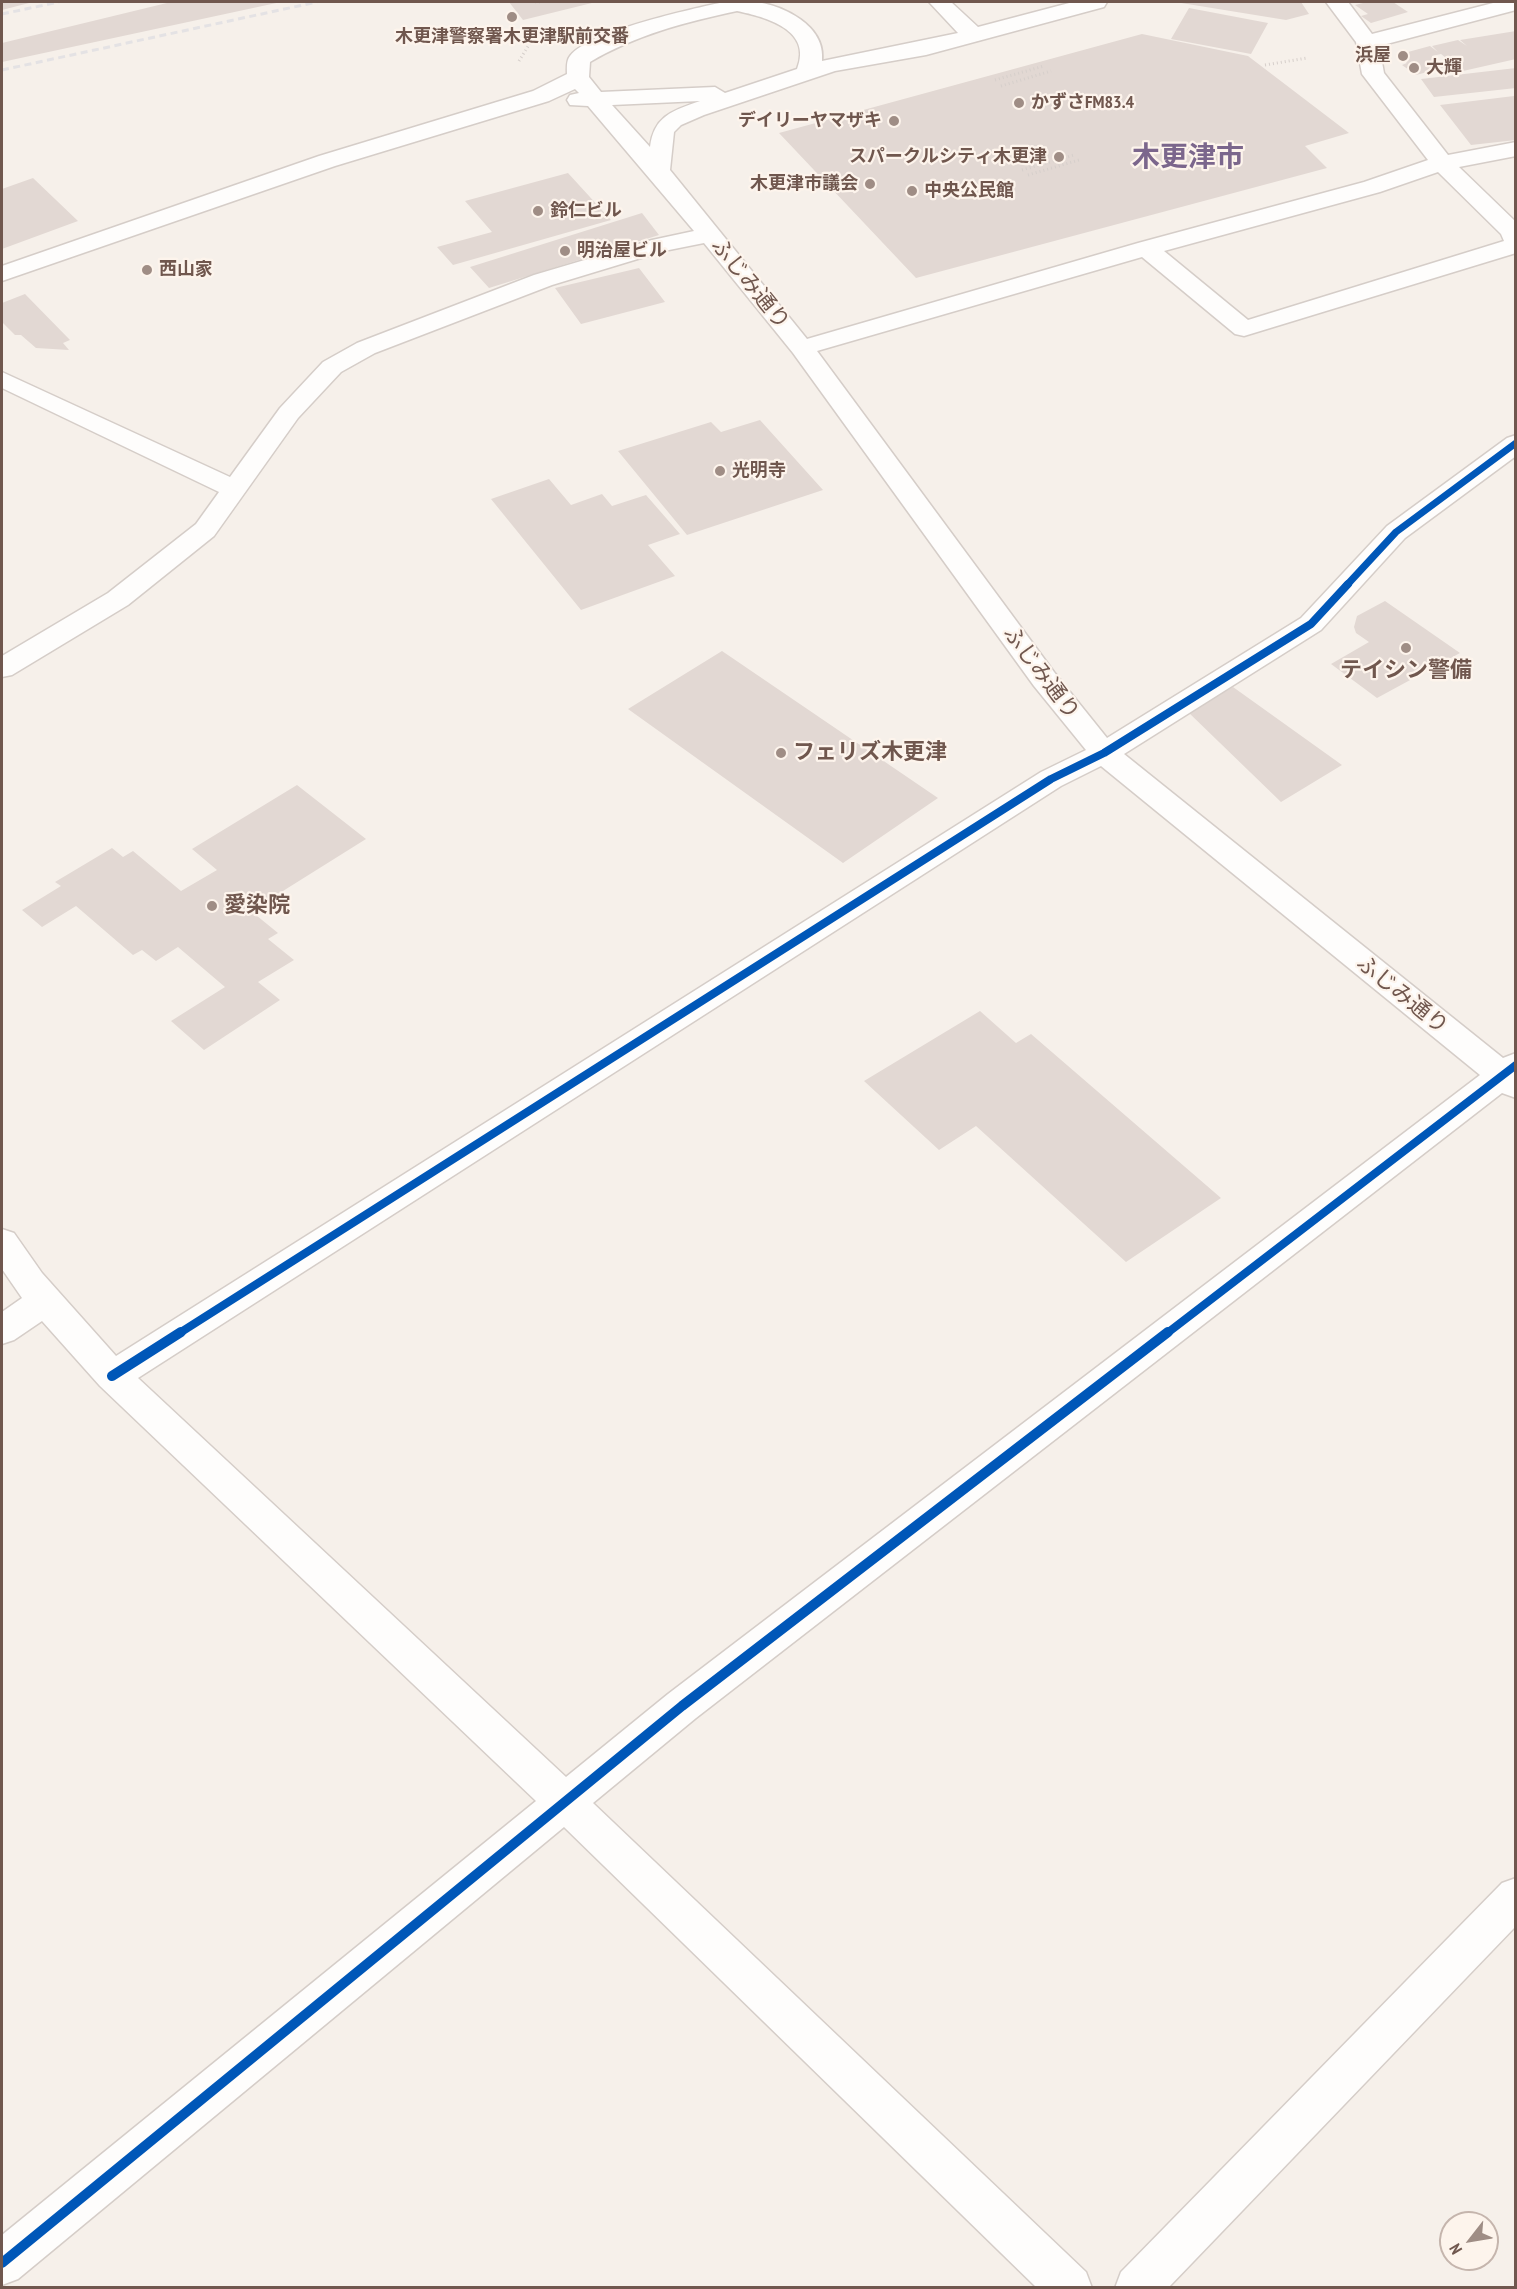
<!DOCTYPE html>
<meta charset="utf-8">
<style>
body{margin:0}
#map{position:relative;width:1517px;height:2289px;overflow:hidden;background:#f6f0ea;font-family:"PT Sans Narrow",sans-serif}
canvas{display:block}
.frame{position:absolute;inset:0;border:3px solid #70574e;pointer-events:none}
.north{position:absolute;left:1439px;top:2211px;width:60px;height:60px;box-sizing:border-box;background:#fdf4ec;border:2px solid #c5b5ad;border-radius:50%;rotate:239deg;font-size:16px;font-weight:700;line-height:24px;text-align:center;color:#70574e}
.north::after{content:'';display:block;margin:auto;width:21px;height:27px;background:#9f8d85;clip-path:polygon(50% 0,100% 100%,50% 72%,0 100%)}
</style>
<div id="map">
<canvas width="1517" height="2289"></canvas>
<div class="frame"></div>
<div class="north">N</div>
</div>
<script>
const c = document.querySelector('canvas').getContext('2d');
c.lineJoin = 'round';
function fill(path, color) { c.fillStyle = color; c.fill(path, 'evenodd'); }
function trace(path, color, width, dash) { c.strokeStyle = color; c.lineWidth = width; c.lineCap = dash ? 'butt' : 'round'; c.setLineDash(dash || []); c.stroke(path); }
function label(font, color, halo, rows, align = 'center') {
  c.font = font + ' "PT Sans Narrow","Noto Sans JP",sans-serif'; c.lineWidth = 4.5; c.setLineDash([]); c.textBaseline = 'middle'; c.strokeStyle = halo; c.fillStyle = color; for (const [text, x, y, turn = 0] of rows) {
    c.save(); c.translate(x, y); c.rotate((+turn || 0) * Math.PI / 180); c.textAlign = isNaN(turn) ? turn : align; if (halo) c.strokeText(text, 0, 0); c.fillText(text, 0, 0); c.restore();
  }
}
fill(new Path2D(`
 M 2,2 L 33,2 L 2,10 Z
 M 171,2 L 281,2 L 2,62 L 2,43 Z
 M 509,2 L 596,2 L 523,20 Z
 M 1175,2 L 1301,2 L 1309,14 L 1286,20 Z
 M 1367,2 L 1393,2 L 1408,12 L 1371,23 L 1361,16 L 1368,14 L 1355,5 Z
 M 1189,8 L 1268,23 L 1251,54 L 1171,39 Z
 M 1516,31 L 1516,59 L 1463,71 L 1441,54 L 1432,56 L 1446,67 L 1416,75 L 1402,65 L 1407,63 L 1397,55 L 1430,46 L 1438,52 L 1432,46 L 1458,40 L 1467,46 L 1460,40 Z
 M 1142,34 L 1248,56 L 1349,133 L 1305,146 L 1327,168 L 916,278 L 779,133 Z
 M 1516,68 L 1516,88 L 1434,97 L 1421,79 Z
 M 1514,96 L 1516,140 L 1471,145 L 1440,105 Z
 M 568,173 L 611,220 L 453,265 L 437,247 L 492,232 L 465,201 Z
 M 33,178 L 78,221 L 2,249 L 2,189 Z
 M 642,213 L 659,235 L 489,288 L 470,267 Z
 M 639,268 L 665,302 L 581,324 L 555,288 Z
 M 25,294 L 70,340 L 63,343 L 69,350 L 36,348 L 21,335 L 15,335 L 2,322 L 2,303 Z
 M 760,420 L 823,490 L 687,535 L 618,451 L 711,422 L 721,432 Z
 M 549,479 L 571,505 L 602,494 L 612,506 L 646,495 L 680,534 L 648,545 L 675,576 L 581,610 L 491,499 Z
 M 1385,601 L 1460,653 L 1377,698 L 1331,664 L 1369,642 L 1356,633 L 1354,627 L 1357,616 Z
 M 722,651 L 938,798 L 843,863 L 628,709 Z
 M 1233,687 L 1342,765 L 1281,802 L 1188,712 Z
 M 297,785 L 366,839 L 251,911 L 278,933 L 268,939 L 294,960 L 258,982 L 280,1000 L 204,1050 L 171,1021 L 225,987 L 178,947 L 156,961 L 142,950 L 133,955 L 76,906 L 42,927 L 22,910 L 61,886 L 55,882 L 112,848 L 123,857 L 133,851 L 181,891 L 217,870 L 192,849 Z
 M 980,1011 L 1016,1043 L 1031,1034 L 1221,1198 L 1126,1262 L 976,1126 L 939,1150 L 864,1081 Z`), '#e2d8d3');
const minor = new Path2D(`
 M 724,2 C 734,2 746,0 757,2 C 783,6 826,25 822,61 L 958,33 L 929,2 L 951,2 L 978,27 L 1073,2 L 1107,2 L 1104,7 L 926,55 L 835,71 L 704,115 L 681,125 L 674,132 L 670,170 L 807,339 L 1138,243 L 1364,182 L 1428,160 L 1362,74 L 1356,42 L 1326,2 L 1348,2 L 1372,34 L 1497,2 L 1516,2 L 1516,10 L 1379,46 L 1384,73 L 1448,155 L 1516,142 L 1516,156 L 1459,167 L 1516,222 L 1516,253 L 1244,336 L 1235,334 L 1142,257 L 817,351 L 1054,672 L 1107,738 L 1301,618 L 1387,526 L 1507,438 L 1516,435 L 1516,456 L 1405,538 L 1321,630 L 1124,754 L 1503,1058 L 1516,1053 L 1516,1098 L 1502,1093 L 696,1718 L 593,1803 L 1086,2272 L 1092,2288 L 1037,2288 L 564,1827 L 18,2279 L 2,2285 L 2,2235 L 536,1801 L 100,1386 L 42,1321 L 14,1340 L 2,1344 L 2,1312 L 22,1298 L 2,1269 L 2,1229 L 14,1233 L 42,1273 L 116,1356 L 1041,772 L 1086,750 L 1034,686 L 793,353 L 704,243 L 664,251 L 552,285 L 375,353 L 341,372 L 298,418 L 214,536 L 128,605 L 12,675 L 2,677 L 2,656 L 108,593 L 196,524 L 219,492 L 2,388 L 2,372 L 230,477 L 280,408 L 323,362 L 357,343 L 534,275 L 652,240 L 694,231 L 588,106 L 570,105 L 567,100 L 570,95 L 579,93 L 575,89 L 549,101 L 335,166 L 2,281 L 2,266 L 319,156 L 533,91 L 567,74 C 567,69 566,61 570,56 C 589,31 692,9 724,2 ZM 737,11 C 766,17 813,30 797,69 L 725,93 L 715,87 L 601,92 L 589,77 L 590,62 C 635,35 686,22 737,11 ZM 700,101 C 672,111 654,116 650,147 L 612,105 ZM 1438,172 L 1501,234 L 1504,241 L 1248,320 L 1164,251 L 1380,192 ZM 1101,766 L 1480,1075 L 668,1694 L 566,1777 L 138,1378 L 1061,786 Z
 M 1516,1878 L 1516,1926 L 1168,2288 L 1115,2288 L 1121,2272 L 1502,1883 Z`);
trace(minor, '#d5cdc8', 3);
trace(new Path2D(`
 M 535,2 L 542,2
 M 519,61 L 535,35 L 550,31
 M 1265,65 L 1307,58
 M 995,80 L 1044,66
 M 1001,86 L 1051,71
 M 1022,170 L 1074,155
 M 1028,175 L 1079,160`), '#d6cfcb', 3, [1, 3]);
fill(minor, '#fefdfc');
trace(new Path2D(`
 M 2,14 L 59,2
 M 2,70 L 317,2`), '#e4e2e4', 3, [7, 4.5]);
trace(new Path2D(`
 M 1346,586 L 1396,532 L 1516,443`), '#0057b8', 7);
trace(new Path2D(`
 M 178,1334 L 1051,779 L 1104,753 L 1311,624 L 1348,584
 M 1166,1334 L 1516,1065`), '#0057b8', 8);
trace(new Path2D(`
 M 112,1376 L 181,1332
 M 2,2263 L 682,1706 L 1168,1332`), '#0057b8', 10);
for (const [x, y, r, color] of [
 [512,17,6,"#9f8d85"],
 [1403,56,6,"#9f8d85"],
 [1414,68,6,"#9f8d85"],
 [1019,103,6,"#9f8d85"],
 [894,121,6,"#9f8d85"],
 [1059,157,6,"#9f8d85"],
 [870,184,6,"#9f8d85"],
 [912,191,6,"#9f8d85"],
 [538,211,6,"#9f8d85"],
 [565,251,6,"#9f8d85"],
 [147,270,6,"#9f8d85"],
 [720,471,6,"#9f8d85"],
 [1406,648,6,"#9f8d85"],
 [781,753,6,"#9f8d85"],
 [212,906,6,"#9f8d85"]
]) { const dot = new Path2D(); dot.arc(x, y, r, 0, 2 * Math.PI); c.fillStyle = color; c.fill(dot); trace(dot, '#fdf4ec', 2); }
label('bold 18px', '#70574e', '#fdf4ec', [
 ["木更津警察署木更津駅前交番",512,37,"center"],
 ["浜屋",1391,56,"right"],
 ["大輝",1426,68],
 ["かずさFM83.4",1031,103],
 ["デイリーヤマザキ",882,121,"right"],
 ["スパークルシティ木更津",1047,157,"right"],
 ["木更津市議会",858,184,"right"],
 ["中央公民館",924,191],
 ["鈴仁ビル",550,211],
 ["明治屋ビル",577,251],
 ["西山家",159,270],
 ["光明寺",732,471]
], 'left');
label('22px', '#70574e', '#fdf4ec', [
 ["ふじみ通り",750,284,51],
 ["ふじみ通り",1041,673,53],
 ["ふじみ通り",1402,995,39]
]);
label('bold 22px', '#70574e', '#fdf4ec', [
 ["テイシン警備",1406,671,"center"],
 ["フェリズ木更津",793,753],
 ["愛染院",224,906]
], 'left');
label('bold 28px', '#7b668c', '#fdf4ec', [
 ["木更津市",1188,158]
]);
</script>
